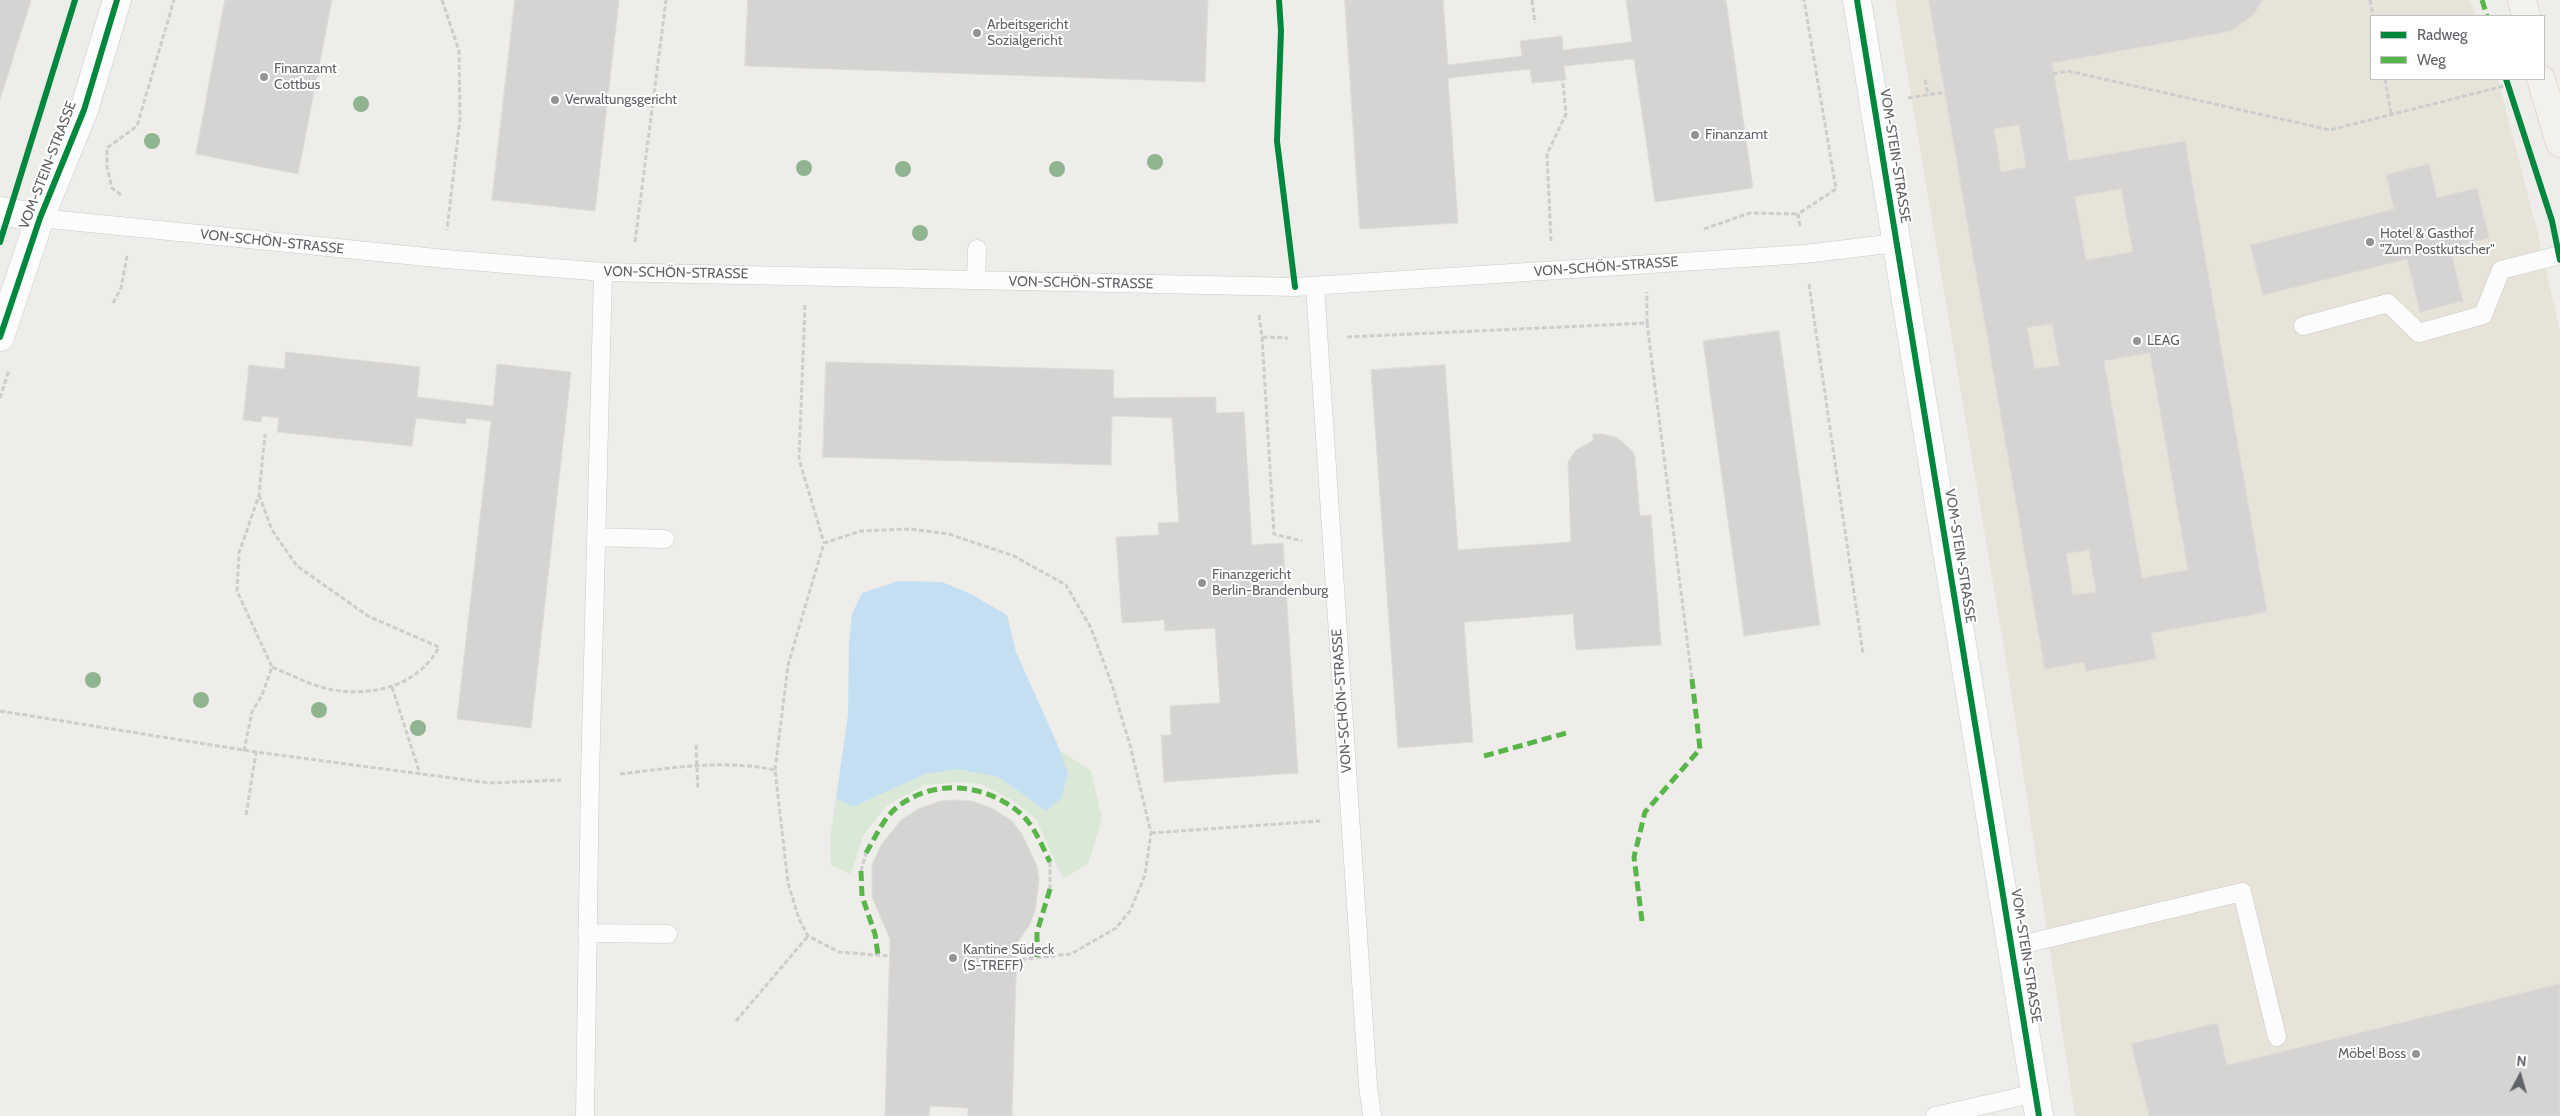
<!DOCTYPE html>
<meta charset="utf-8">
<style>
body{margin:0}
#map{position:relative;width:2560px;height:1116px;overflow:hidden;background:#efedea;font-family:Cabin,sans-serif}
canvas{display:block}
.legend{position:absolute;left:2370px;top:15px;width:175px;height:65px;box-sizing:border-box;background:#fff;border:1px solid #bfc1c2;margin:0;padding:6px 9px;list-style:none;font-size:15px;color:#606367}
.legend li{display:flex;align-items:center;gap:10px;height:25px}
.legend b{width:25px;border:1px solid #bfc1c2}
.north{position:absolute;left:2495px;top:1051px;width:50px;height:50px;-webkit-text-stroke:4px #fff;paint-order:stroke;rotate:6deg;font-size:14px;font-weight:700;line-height:20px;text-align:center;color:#606367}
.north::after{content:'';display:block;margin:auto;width:18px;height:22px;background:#606367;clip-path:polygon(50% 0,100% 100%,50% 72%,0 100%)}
</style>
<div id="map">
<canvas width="2560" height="1116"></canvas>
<ul class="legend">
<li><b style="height:6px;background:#00873e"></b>Radweg</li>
<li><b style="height:6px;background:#58b549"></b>Weg</li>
</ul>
<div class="north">N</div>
</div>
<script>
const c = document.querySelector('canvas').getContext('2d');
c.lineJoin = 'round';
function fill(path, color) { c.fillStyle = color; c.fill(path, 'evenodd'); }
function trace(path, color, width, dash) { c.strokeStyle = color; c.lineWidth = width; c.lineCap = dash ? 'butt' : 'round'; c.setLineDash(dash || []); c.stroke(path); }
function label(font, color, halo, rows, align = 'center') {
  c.font = font + ' Cabin,sans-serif'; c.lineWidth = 4; c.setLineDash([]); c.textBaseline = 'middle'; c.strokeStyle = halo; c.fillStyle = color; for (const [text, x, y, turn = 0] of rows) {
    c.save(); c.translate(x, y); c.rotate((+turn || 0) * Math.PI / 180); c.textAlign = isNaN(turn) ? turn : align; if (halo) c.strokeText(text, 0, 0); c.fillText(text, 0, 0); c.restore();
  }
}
fill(new Path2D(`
 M 1895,0 L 2470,0 L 2476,16 L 2371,16 L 2371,79 L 2498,79 L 2538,234 L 2560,332 L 2560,1116 L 2075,1116 L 2008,672 Z`), '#e7e3d9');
fill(new Path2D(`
 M 1060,750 L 1091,771 L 1102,818 L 1088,864 L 1063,879 L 1036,819 L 1012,800 L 980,784 L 958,782 L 925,785 L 886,806 L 863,836 L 851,874 L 831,865 L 830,839 L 836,798 L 853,807 L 925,774 L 959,769 L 998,777 L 1046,811 C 1071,791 1069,779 1060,750 Z`), '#dae8d8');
fill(new Path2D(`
 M 898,581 L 942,582 L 969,593 L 1007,615 L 1016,652 L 1060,750 L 1068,775 L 1061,799 L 1046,811 L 998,777 L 959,769 L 925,774 L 853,807 L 836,798 L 848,715 L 849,641 L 852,614 L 862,593 Z`), '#c5dff2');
const building = new Path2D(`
 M 0,0 L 31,0 L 0,100 Z
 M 225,0 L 332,0 L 298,174 L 196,154 Z
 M 515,0 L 619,0 L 595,211 L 492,200 Z
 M 748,0 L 1208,0 L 1205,82 L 745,66 Z
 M 1345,0 L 1443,0 L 1448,65 L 1522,56 L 1520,41 L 1562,36 L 1563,50 L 1632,42 L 1626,0 L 1726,0 L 1753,188 L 1655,202 L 1634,59 L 1564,66 L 1566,80 L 1532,83 L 1530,69 L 1448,78 L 1458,223 L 1360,229 Z
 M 1929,0 L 2263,0 L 2253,15 L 2231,31 L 2052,63 L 2069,161 L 2185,141 L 2267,612 L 2151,633 L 2156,659 L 2086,671 L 2084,662 L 2045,669 ZM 2019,125 L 2026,167 L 2001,172 L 1994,129 ZM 2121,189 L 2133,252 L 2086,260 L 2075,197 ZM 2052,324 L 2059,365 L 2035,369 L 2027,328 ZM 2150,353 L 2188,570 L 2142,578 L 2104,361 ZM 2089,550 L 2096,592 L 2073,595 L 2066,554 Z
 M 2429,164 L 2437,198 L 2477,188 L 2489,238 L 2450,248 L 2463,301 L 2420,312 L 2407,259 L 2263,295 L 2250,245 L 2394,209 L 2386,175 Z
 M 1779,331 L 1820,625 L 1744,636 L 1703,341 Z
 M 286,352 L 420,367 L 417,397 L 493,406 L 497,364 L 571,372 L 531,728 L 457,719 L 491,421 L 466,418 L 466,424 L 416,418 L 412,446 L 277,432 L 279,418 L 262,416 L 261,422 L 243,420 L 249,365 L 284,369 Z
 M 826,362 L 1114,370 L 1113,398 L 1216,397 L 1216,413 L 1244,412 L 1252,545 L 1283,543 L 1298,773 L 1164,782 L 1161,735 L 1171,735 L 1170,706 L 1220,703 L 1215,628 L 1165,631 L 1164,620 L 1122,623 L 1116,537 L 1159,535 L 1158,523 L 1179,522 L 1172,418 L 1112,416 L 1111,465 L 823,457 Z
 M 1445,365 L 1458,550 L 1571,542 L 1568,462 L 1576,450 L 1593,441 L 1593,434 L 1603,434 L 1618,438 L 1632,451 L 1635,457 L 1640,516 L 1651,515 L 1661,645 L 1576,650 L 1573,614 L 1464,622 L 1473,742 L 1398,748 L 1371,370 Z
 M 954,800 L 972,801 L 994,809 L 1012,821 L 1022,834 L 1037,866 L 1039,881 L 1035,911 L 1029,926 L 1017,943 L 1012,1116 L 968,1116 L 968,1108 L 930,1106 L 929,1116 L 885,1116 L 890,939 L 872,897 L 872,865 L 881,845 L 901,820 L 918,809 L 940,801 Z
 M 2560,984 L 2560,1116 L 2149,1116 L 2131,1044 L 2217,1023 L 2227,1065 Z`);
fill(building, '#d6d4d3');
trace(building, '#dedcda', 1);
const service = new Path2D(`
 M 40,218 L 446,259 L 603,272 L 1295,287 L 1805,254 L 1896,243
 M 976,280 L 977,249
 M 1315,286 L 1368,1086 L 1372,1116
 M 2303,326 L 2388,303 L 2419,333 L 2483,315 L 2501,270 L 2560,255
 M 596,537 L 665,539
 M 587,933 L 668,934
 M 2012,947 L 2242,892 L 2277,1037
 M 585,1116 L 590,778 L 603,272
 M 1935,1116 L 2036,1093`);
const minor = new Path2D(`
 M 1857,0 L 2039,1116
 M 0,211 L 40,218
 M 0,337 L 40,218 L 84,110 L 117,0`);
const primary = new Path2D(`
 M 2522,0 L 2526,16
 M 2541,79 L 2560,143`);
trace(service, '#cac9c9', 19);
trace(minor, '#cac9c9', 29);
trace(primary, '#d4ccbb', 29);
trace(new Path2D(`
 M 442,0 L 459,51 L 460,119 L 447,230
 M 1532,0 L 1535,23
 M 2370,0 L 2373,16
 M 2053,74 L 2068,71 L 2330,130 L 2508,85
 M 2385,79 L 2391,114
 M 1925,80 L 1928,95
 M 1908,98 L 1945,92
 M 121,195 L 112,188 L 107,167 L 107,148 L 137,126 L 174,0
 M 1800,226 L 1798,214 L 1836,189 L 1804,0
 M 1704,229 L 1750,213 L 1798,214
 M 1551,241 L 1547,154 L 1566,114 L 1563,83
 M 635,242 L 666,0
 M 1809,284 L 1863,654
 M 113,303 L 121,288 L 127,256
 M 805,305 L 799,459 L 824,543
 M 1259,315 L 1262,337 L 1288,338
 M 1647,323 L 1692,679
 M 1262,337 L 1274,534 L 1302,541
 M 1347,337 L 1647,323 L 1647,292
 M 0,398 L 9,370
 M 259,495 L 272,530 L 297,566 L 368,616 L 439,647 C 420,683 380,695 341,691 C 317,689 294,676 272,667
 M 392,687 L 420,774
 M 0,711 L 256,752 L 490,783 L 561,780
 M 696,745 L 698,790
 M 244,751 L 252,712 L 262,695 L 272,667 L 237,591 L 239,553 L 259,495 L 265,434
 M 775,770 L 788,665 L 824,543 L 861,531 L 910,529 L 949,534 L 1014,556 L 1066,585 L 1091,628 L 1111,682 L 1130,745 L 1151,833 L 1145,875 L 1130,911 L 1116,928 L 1071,954 L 1016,960
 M 620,774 C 672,768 724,759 775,770 L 788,883 L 799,919 L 808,936 L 839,952 L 890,956
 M 246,815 L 256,752
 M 1151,833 L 1320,821
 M 1050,862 L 1050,889
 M 861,871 L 866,853
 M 736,1021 L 808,936`), '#cbcecd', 3, [5, 2.5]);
trace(service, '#fdfcfc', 18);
trace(minor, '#fdfcfc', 28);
trace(primary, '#f2f1eb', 28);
trace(new Path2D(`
 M 2482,0 L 2487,16
 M 1484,756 L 1570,732
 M 866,853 C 875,838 883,819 896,808 C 933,778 984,783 1020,813 C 1034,825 1042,846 1050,862
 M 861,871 L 862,896 L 875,934 L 878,955
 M 1642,921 L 1634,857 L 1645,812 L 1700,749 L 1692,679
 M 1037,957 L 1037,932 L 1050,889`), '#58b549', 5, [10, 5]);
trace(new Path2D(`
 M 1279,0 L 1281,31 L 1277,141 L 1295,287
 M 1857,0 L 2039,1116
 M 2506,79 L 2552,221 L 2560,260
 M 0,242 L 75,0
 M 0,337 L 40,218 L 84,110 L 117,0`), '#00873e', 6);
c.fillStyle = '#8fb48f';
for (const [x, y] of [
 [361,104],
 [152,141],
 [1155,162],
 [804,168],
 [903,169],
 [1057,169],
 [920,233],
 [93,680],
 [201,700],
 [319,710],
 [418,728]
]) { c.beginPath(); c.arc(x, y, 8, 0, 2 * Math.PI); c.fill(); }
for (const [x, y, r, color] of [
 [977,33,5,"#929395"],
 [264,77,5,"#929395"],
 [555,100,5,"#929395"],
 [1695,135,5,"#929395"],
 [2370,242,5,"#929395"],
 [2137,341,5,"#929395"],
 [1202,583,5,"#929395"],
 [953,958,5,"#929395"],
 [2416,1054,5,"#929395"]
]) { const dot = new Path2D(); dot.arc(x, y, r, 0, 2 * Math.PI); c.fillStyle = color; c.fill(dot); trace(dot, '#fff', 2); }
label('14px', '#606367', '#fff', [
 ["Arbeitsgericht",987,25],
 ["Sozialgericht",987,41],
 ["Finanzamt",274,69],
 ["Cottbus",274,85],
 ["Verwaltungsgericht",565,100],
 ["Finanzamt",1705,135],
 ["Hotel & Gasthof",2380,234],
 ["\"Zum Postkutscher\"",2380,250],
 ["LEAG",2147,341],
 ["Finanzgericht",1212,575],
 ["Berlin-Brandenburg",1212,591],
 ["Kantine Südeck",963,950],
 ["(S-TREFF)",963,966],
 ["Möbel Boss",2406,1054,"right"]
], 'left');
label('14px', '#606367', '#fff', [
 ["VOM-STEIN-STRASSE",1895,156,81],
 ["VOM-STEIN-STRASSE",48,165,-69],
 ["VON-SCHÖN-STRASSE",272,242,6],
 ["VON-SCHÖN-STRASSE",1606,267,-4],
 ["VON-SCHÖN-STRASSE",676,273,1],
 ["VON-SCHÖN-STRASSE",1081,283,1],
 ["VOM-STEIN-STRASSE",1960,556,81],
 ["VON-SCHÖN-STRASSE",1342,701,-94],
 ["VOM-STEIN-STRASSE",2026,956,81]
]);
</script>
